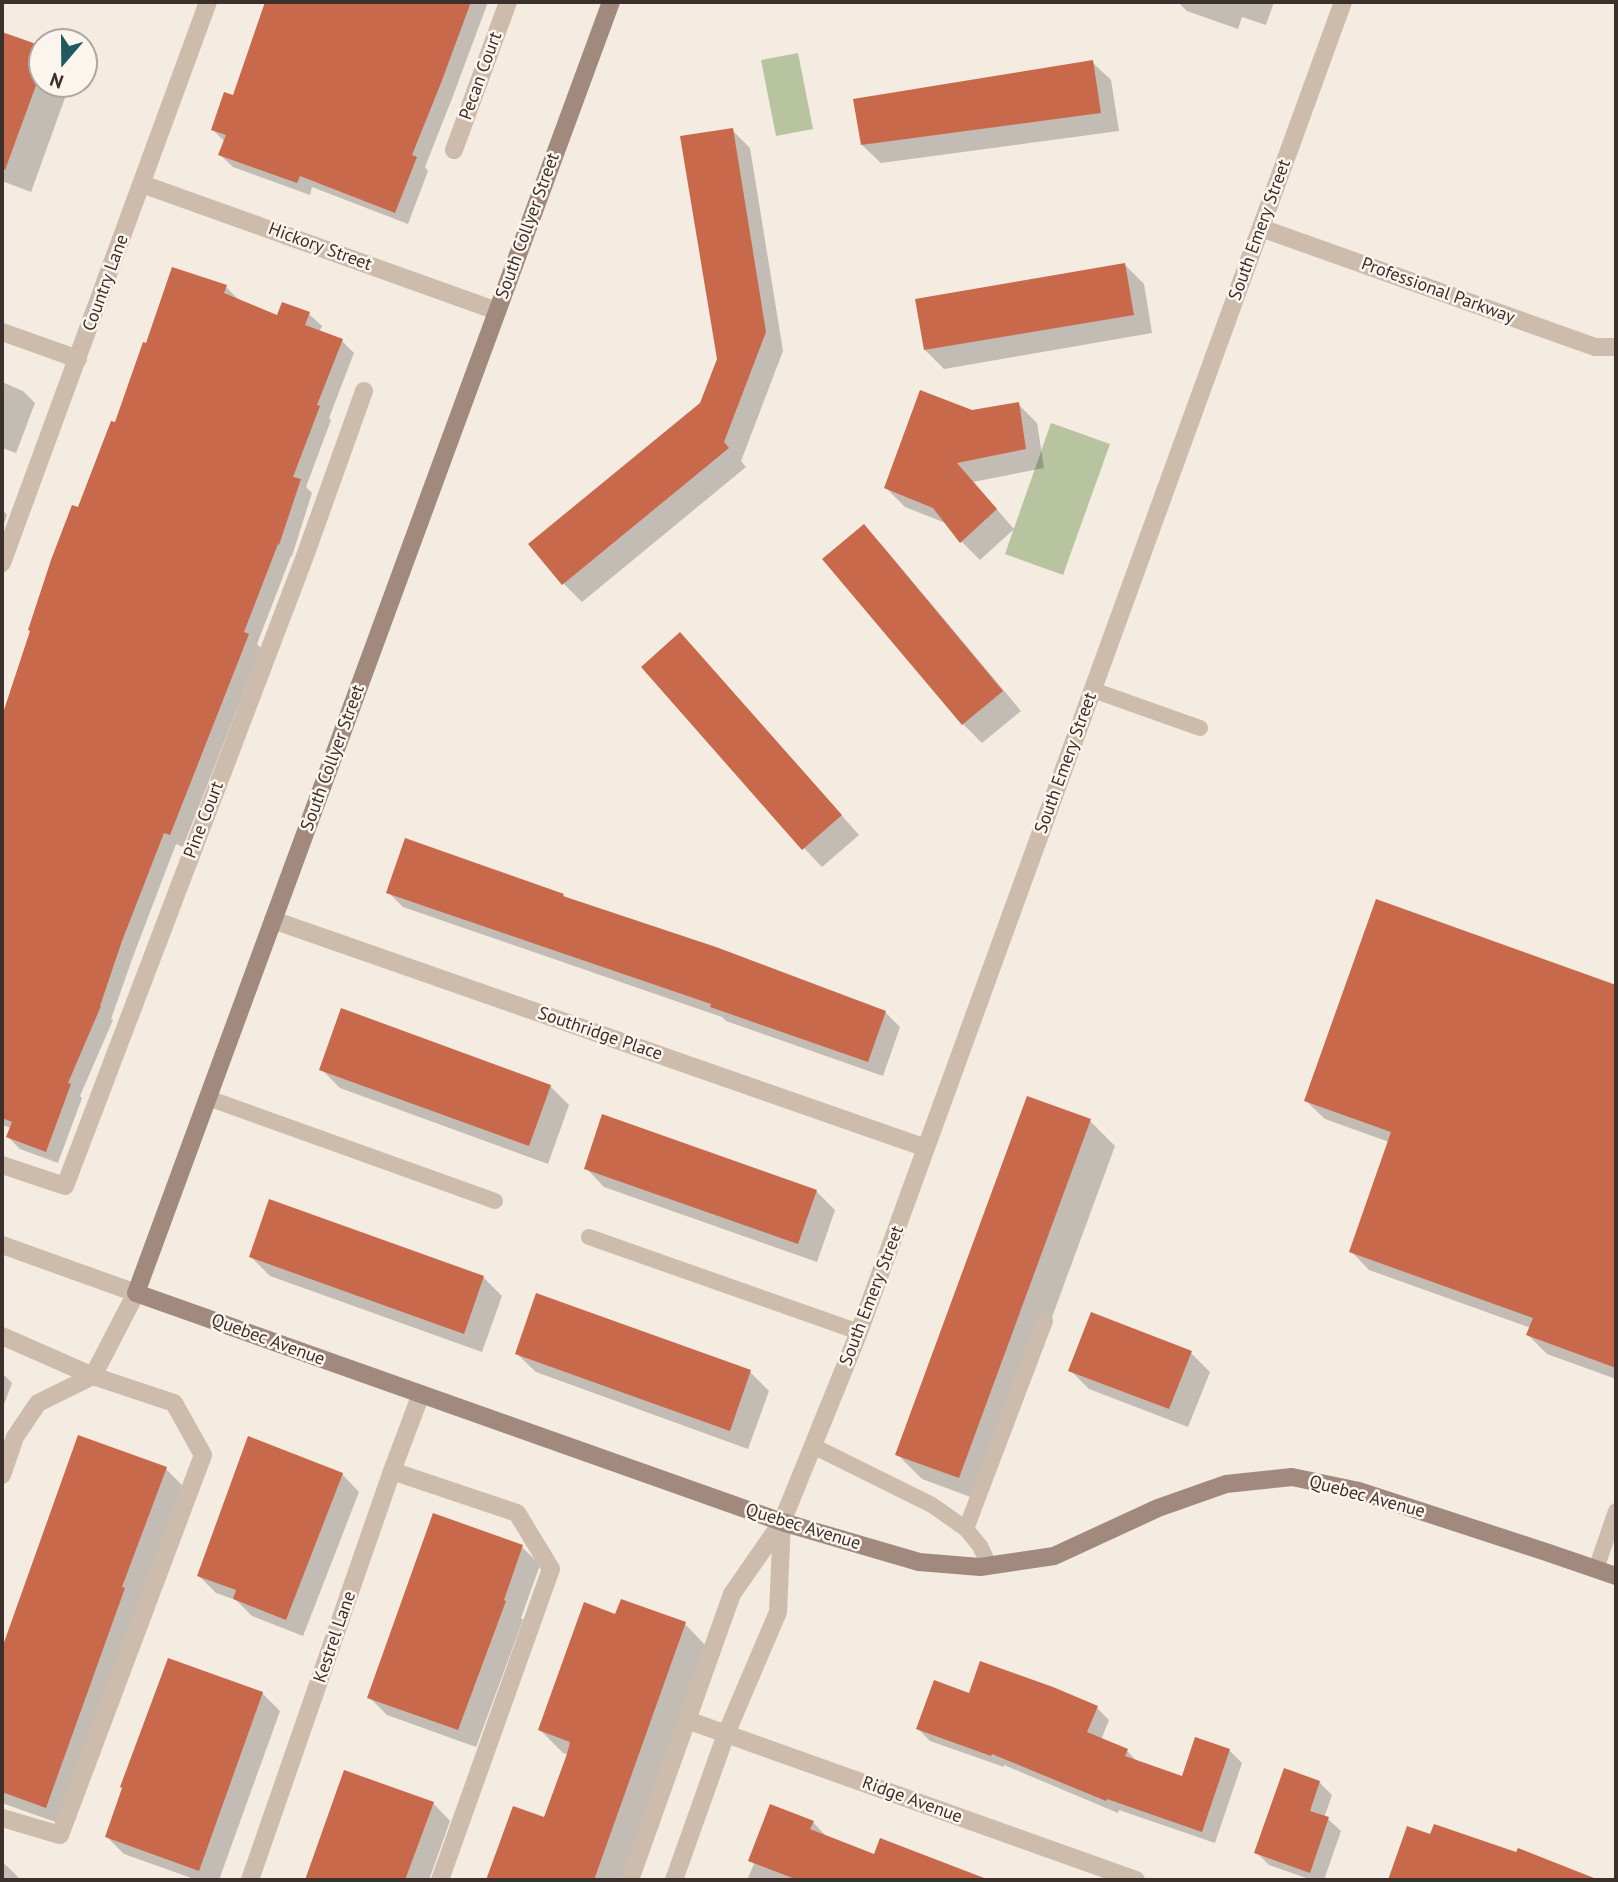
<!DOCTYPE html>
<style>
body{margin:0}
#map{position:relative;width:1618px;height:1882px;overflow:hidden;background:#f4ebe1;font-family:"PT Sans",sans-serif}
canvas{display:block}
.frame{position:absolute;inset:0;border:4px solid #3b302b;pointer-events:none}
.north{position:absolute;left:28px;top:28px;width:70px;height:70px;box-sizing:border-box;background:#fbf5ee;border:2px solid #aea6a0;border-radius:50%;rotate:200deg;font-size:19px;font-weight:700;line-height:28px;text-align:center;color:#3b302b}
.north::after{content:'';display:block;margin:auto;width:24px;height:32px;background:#1f5a5e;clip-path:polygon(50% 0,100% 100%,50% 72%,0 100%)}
</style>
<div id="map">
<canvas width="1618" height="1882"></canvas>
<div class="frame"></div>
<div class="north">N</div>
</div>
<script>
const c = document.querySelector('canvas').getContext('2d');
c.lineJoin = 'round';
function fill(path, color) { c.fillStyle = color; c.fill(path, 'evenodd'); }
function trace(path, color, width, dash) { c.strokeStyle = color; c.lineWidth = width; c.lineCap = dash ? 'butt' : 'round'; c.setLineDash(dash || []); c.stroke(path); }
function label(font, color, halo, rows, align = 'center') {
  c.font = font + ' "PT Sans",sans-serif'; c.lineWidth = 5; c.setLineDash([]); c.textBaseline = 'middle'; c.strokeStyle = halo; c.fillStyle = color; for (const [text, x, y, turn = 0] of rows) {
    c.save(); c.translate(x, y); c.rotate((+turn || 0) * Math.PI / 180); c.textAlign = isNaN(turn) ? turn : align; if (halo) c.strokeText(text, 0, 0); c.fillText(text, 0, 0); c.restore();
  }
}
fill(new Path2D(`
 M 798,53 L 813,129 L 776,136 L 761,60 Z
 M 1051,423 L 1110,444 L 1063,575 L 1005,554 Z`), '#b8c4a0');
fill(new Path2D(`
 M 271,2 L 488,2 L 453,96 L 425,167 L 428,171 L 408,224 L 312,187 L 310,195 L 233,167 L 220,155 L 225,142 L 213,130 L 234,98 Z
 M 1178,2 L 1274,2 L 1266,25 L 1242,17 L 1238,29 L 1187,11 Z
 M 2,34 L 42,48 L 42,84 L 70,84 L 31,192 L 2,181 Z
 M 1092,62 L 1111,80 L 1119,131 L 881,163 L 862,145 Z
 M 732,130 L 750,148 L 783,351 L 741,461 L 746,467 L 582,602 L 564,584 L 531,545 L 702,404 L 719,360 Z
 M 1125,265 L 1144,284 L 1152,333 L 944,369 L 925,350 Z
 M 226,287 L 238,299 L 278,317 L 309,314 L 322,326 L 319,332 L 342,341 L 354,353 L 329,418 L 331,420 L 306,487 L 312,493 L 292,556 L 291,556 L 257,644 L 261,648 L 183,847 L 176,844 L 134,954 L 111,1019 L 113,1020 L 80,1096 L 82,1098 L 58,1163 L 20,1149 L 8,1137 L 11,1128 L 2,1125 L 2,722 L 32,632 L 79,509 L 116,425 L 147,345 Z
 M 2,382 L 23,391 L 35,403 L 16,453 L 2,448 Z
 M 1018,404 L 1037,423 L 1044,468 L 973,482 L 1014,529 L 980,560 L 962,542 L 948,524 L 905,507 L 886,488 L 972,411 Z
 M 2,509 L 7,515 L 2,529 Z
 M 863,526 L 882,545 L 1021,711 L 982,743 L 963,724 L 824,559 Z
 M 699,654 L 859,835 L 822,867 L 804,848 Z
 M 388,892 L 563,896 L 566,899 L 885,1012 L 900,1027 L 883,1076 L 726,1021 L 722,1017 L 403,907 Z
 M 1377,901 L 1616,987 L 1616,1379 L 1547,1354 L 1528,1335 L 1531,1328 L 1369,1270 L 1351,1251 L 1389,1142 L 1325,1119 L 1306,1101 Z
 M 321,1069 L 550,1086 L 569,1105 L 548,1164 L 340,1088 Z
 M 1090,1121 L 1115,1146 L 984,1502 L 922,1479 L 897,1454 Z
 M 586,1168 L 816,1191 L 835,1210 L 817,1262 L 604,1187 Z
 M 251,1257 L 483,1277 L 502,1296 L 482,1352 L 270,1276 Z
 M 1191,1353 L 1210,1372 L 1188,1427 L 1089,1389 L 1070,1370 Z
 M 517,1354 L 750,1372 L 769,1391 L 748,1449 L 536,1372 Z
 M 2,1373 L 12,1383 L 2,1410 Z
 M 79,1437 L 166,1469 L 184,1487 L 64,1825 L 2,1803 L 2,1652 Z
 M 342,1474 L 359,1492 L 303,1636 L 252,1616 L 236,1600 L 216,1593 L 199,1576 Z
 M 522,1547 L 540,1565 L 521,1618 L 523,1620 L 476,1747 L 387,1715 L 369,1697 Z
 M 616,1616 L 685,1624 L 707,1647 L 625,1880 L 488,1880 L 514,1808 L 545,1820 L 568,1755 L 563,1753 L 540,1730 Z
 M 262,1693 L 280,1711 L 219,1880 L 197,1880 L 124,1854 L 107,1837 Z
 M 970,1695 L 1097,1708 L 1109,1720 L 1101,1740 L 1127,1751 L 1138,1762 L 1183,1779 L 1229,1750 L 1242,1763 L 1215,1843 L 1119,1810 L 1118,1813 L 1004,1765 L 1004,1767 L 930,1741 L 918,1729 Z
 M 345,1772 L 433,1803 L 450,1821 L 429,1880 L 306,1880 Z
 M 1319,1782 L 1332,1795 L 1324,1818 L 1328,1819 L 1341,1831 L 1324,1880 L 1312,1880 L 1269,1865 L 1256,1852 Z
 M 813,1822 L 825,1835 L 824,1837 L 875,1856 L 940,1871 L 936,1880 L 747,1880 L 754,1864 L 750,1860 Z
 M 1408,1828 L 1431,1836 L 1517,1854 L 1519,1851 L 1595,1880 L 1390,1880 Z
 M 2,1862 L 9,1868 L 21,1880 L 2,1880 Z`), '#0003');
fill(new Path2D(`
 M 265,2 L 471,2 L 441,83 L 412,155 L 417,157 L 395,213 L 300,176 L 297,183 L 218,155 L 226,135 L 211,130 L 224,92 L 233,95 Z
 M 2,32 L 42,46 L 42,69 L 5,170 L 2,169 Z
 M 1093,60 L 1101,113 L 861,145 L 853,99 Z
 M 733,128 L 766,332 L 724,442 L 729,448 L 562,585 L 528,544 L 700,403 L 717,359 L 680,136 Z
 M 1125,263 L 1134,315 L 924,350 L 915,299 Z
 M 172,267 L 227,285 L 224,293 L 277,315 L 282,302 L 310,312 L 305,325 L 343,339 L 317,405 L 320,406 L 293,477 L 301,479 L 279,545 L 278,544 L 244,632 L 249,634 L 170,835 L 164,833 L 122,941 L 100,1006 L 101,1006 L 68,1083 L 71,1084 L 46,1152 L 6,1137 L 12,1122 L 2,1118 L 2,716 L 30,631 L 28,630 L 51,560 L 72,505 L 78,507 L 111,421 L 115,422 L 143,342 L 146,343 Z
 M 920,390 L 972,410 L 1019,402 L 1026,449 L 957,463 L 997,509 L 960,543 L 933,508 L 884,488 Z
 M 864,524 L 1003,691 L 962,725 L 822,559 Z
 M 680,632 L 842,815 L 802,850 L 641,667 Z
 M 405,838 L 564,894 L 563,896 L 716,947 L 886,1011 L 868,1062 L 710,1007 L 711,1004 L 386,893 Z
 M 1376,899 L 1616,985 L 1616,1368 L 1526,1335 L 1533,1318 L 1349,1252 L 1391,1132 L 1304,1101 Z
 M 341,1008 L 551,1085 L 529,1146 L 319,1070 Z
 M 1027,1096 L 1091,1119 L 959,1478 L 895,1455 Z
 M 602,1114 L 817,1190 L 798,1244 L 584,1169 Z
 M 269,1199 L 484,1276 L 464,1334 L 249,1257 Z
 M 536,1293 L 751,1370 L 730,1431 L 515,1354 Z
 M 1091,1312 L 1192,1351 L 1169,1409 L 1068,1371 Z
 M 78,1435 L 167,1467 L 122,1587 L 125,1588 L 46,1808 L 2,1792 L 2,1648 Z
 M 248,1436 L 343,1473 L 286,1620 L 233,1599 L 236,1590 L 197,1576 Z
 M 433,1513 L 523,1545 L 504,1600 L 506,1601 L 458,1730 L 367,1698 Z
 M 621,1599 L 686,1622 L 594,1880 L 486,1880 L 513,1806 L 544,1817 L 567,1754 L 570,1742 L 538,1730 L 584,1602 L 615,1614 Z
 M 168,1658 L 263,1692 L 199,1871 L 105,1837 L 122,1788 L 120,1787 Z
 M 980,1661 L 1053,1687 L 1098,1706 L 1087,1732 L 1128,1749 L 1125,1756 L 1182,1776 L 1195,1737 L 1230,1749 L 1202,1832 L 1107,1799 L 1106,1801 L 992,1754 L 991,1756 L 916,1729 L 934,1680 L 969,1693 Z
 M 1284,1768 L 1320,1781 L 1310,1811 L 1329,1817 L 1310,1873 L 1254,1853 Z
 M 344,1770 L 434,1802 L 405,1880 L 305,1880 Z
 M 770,1804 L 814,1821 L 810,1829 L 874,1854 L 880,1838 L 984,1878 L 983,1880 L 798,1880 L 748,1861 Z
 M 1434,1824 L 1516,1852 L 1518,1848 L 1594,1878 L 1594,1880 L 1388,1880 L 1407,1826 L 1430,1834 Z`), '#c8694b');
trace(new Path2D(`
 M 1093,690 L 1200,728
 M 208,1098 L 495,1201
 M 589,1237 L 859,1332
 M 813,1446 L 932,1505 L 966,1529 L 980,1546 L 989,1565
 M 966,1529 L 1045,1321
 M 1596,1569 L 1616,1511`), '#cdbbac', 16);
trace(new Path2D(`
 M 454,150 L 508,2
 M 142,184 L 497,311
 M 1261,228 L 1595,347 L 1616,347
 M 2,332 L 78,359
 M 2,563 L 208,2
 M 273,920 L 926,1148
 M 2,1165 L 65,1186 L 305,556 L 364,391
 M 2,1245 L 136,1293 L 93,1376 L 38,1403 L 15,1437 L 2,1475
 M 2,1336 L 93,1376 L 174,1403 L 203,1455 L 60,1835 L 2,1818
 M 392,1471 L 517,1513 L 551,1569 L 440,1880
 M 687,1720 L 1136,1880
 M 250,1880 L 392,1471 L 421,1394
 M 630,1880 L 732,1594 L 782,1522 L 859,1332 L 1343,2
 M 674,1880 L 726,1734 L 778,1612 L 782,1522`), '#cdbbac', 18);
trace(new Path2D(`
 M 611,2 L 136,1293 L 782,1522 L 919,1562 L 980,1567 L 1054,1556 L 1158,1508 L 1226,1484 L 1292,1477 L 1359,1491 L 1546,1552 L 1616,1576`), '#a18a7d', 18);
label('18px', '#3b302b', '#fbf5ee', [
 ["Pecan Court",481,76,-70],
 ["South Collyer Street",528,226,-70],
 ["South Emery Street",1260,230,-70],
 ["Hickory Street",320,247,20],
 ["Country Lane",106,283,-70],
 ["Professional Parkway",1438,291,20],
 ["South Collyer Street",333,758,-70],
 ["South Emery Street",1066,763,-70],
 ["Pine Court",204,820,-69],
 ["Southridge Place",600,1034,19],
 ["South Emery Street",872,1296,-69],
 ["Quebec Avenue",268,1340,20],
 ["Quebec Avenue",1367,1497,15],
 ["Quebec Avenue",803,1527,17],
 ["Kestrel Lane",335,1637,-71],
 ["Ridge Avenue",912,1800,20]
]);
</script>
